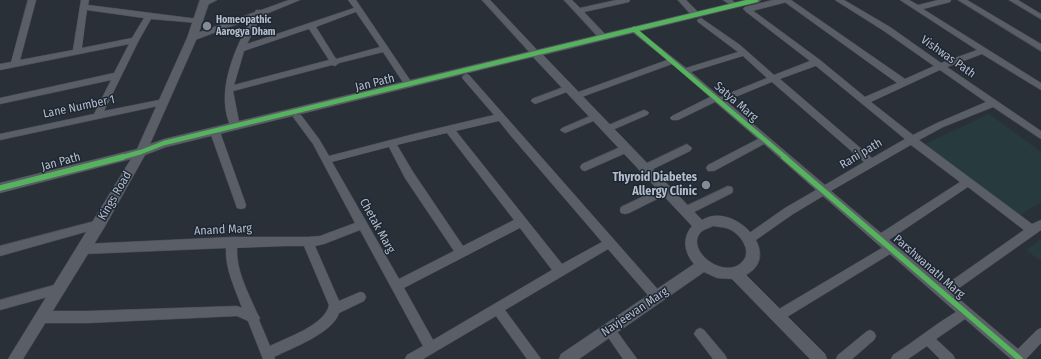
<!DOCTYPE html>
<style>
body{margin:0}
canvas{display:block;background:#2a3038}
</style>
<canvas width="1041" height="359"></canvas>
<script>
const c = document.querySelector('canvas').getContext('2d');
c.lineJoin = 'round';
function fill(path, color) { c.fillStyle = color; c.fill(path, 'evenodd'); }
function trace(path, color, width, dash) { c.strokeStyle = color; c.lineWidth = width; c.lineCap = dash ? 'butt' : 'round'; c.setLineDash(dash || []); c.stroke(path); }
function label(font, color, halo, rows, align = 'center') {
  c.font = font + ' "Fira Sans Condensed",sans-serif'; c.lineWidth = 3; c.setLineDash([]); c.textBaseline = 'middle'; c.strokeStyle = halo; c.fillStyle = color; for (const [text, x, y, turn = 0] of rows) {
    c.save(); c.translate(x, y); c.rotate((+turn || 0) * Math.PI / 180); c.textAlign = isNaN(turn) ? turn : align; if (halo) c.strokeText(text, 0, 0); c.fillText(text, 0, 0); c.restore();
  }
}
fill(new Path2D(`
 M 989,114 L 1041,152 L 1041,202 L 1018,216 L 923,145 Z
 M 1041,239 L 1041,261 L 1026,250 Z`), '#273a3e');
const minor = new Path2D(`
 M 28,0 L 36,0 L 20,60 L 73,50 L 81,0 L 89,0 L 88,5 L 198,19 L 202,21 L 198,23 L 151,19 L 139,40 L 104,111 L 164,99 L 168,102 L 167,104 L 0,140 L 0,134 L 94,114 L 111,80 L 0,104 L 0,98 L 114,73 L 129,44 L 0,70 L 0,64 L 11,62 ZM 87,10 L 144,18 L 132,38 L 82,48 Z
 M 206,0 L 217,0 L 207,5 L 201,5 L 201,1 Z
 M 289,0 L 300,0 L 261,16 L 247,44 L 354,8 L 348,0 L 356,0 L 412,83 L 413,85 L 412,87 L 406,87 L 383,52 L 339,63 L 335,66 L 332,65 L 233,91 L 240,127 L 238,129 L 232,129 C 214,95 234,50 251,19 L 195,40 L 192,41 L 188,38 L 189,36 L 255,12 L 256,10 L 261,10 ZM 356,12 L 380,47 L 336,59 L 316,27 ZM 309,29 L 329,60 L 234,85 L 244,51 Z
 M 482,0 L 490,0 L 539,52 L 540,54 L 539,56 L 533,56 Z
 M 564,0 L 572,0 L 580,8 L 616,0 L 630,0 L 629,2 L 584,12 L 606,35 L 606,39 L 600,39 Z
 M 678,0 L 686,0 L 699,13 L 699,17 L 693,17 Z
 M 723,0 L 732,0 L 738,5 L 734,7 Z
 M 782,0 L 791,0 L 905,79 L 934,66 L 884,31 L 835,0 L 844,0 L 890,27 L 941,63 L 977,50 L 900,0 L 909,0 L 918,5 L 938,0 L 951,0 L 950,2 L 923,9 L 1041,83 L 1041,90 L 982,54 L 947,67 L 1041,131 L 1041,139 L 993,107 L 943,127 L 919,140 L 1032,224 L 1041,220 L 1041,230 L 952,293 L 1018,349 L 1037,330 L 1041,328 L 1041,343 L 1026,359 L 1011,359 L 965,319 L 936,339 L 953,355 L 955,359 L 940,359 L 927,346 L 908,359 L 891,359 L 893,355 C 915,341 934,325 956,312 L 890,254 L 782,320 L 778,322 L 774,320 L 772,316 L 774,312 L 882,248 L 823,196 L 793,214 L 753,242 L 749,244 L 745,242 L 744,239 L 745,236 L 785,208 L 816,190 L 764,144 L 714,171 L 708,171 L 706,168 L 708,165 L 758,139 L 715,102 L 678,120 L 672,120 L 670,118 L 672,116 L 710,97 L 672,64 L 579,98 L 576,99 L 572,96 L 573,94 L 667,60 L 631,31 L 630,29 L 634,27 L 686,68 L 738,52 L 698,22 L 697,20 L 701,18 L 740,45 L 774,75 L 810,61 L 745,11 L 745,7 L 748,7 L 820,60 L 865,97 L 897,83 ZM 743,56 L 767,78 L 720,97 L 691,72 ZM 816,66 L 905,139 L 872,158 L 780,79 ZM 940,70 L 986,102 L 937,123 L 913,135 L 871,102 ZM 772,82 L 864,162 L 825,185 L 726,101 ZM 911,145 L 960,182 L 881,233 L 831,191 ZM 968,187 L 1024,230 L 944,286 L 889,240 Z
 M 958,0 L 967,0 L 1041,44 L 1041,51 Z
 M 1009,0 L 1018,0 L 1041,14 L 1041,19 Z
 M 466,74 L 469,75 L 661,293 L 663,297 L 661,301 L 657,302 L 653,301 L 608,249 L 505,310 L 541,359 L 527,359 L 496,316 L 423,359 L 405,359 L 407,355 L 423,346 L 360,230 L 324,244 L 315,246 L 339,301 L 360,292 L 364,293 L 366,297 L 364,301 L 339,313 C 333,333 292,348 274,357 L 275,359 L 263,359 L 248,321 L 237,316 L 88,323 L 42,323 L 38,321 L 36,317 L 38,313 L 42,311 L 88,311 L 237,306 L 242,308 C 235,288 225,269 226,248 L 84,254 L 80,252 L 79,249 L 80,246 L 84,244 L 232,237 L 308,237 L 320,236 L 355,223 L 313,144 L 293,117 L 295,115 L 301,115 L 319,139 L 329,156 L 414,134 L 494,115 L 463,79 L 462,77 ZM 499,121 L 511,136 L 602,242 L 562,264 L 456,131 ZM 447,133 L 514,220 L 463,246 L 413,172 L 397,145 ZM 389,147 L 405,178 L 454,251 L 399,279 L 332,162 ZM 520,228 L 552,270 L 433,340 L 404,288 ZM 285,246 L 304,246 L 329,305 C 325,325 288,337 270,346 L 259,320 L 260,318 L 257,313 C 248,292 236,271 237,248 Z
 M 569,85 L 572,86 L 573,88 L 572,90 L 535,104 L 531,101 L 532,99 Z
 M 644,110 L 647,111 L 649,113 L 647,115 L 610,131 L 607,132 L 602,129 L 604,127 Z
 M 595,114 L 600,117 L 598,119 L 565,133 L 560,130 L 562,128 Z
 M 215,129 L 220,132 L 246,205 L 245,208 L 241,209 L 237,208 L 236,205 L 210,132 Z
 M 687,144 L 692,148 L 690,151 L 647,172 L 641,172 L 639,169 L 641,166 Z
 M 625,145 L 628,146 L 630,149 L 628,152 L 585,171 L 582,170 L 580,167 L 582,164 Z
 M 665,186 L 669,187 L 670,190 L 669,193 L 629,213 L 625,214 L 621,213 L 620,210 L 621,207 Z
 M 728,186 L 732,187 L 733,190 L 732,193 L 690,214 L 686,215 L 682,214 L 681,211 L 682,208 Z
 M 99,220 L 103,221 L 104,224 L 103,227 L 0,256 L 0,246 Z
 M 58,284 L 62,285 L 64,289 L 62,293 L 0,310 L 0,300 Z
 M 609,324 L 613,326 L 637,359 L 623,359 L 603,330 L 605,326 Z
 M 700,328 L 704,330 L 725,355 L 727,359 L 713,359 L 694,334 L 696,330 Z
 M 870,330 L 874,332 L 876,336 L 874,340 L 852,359 L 836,359 L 838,355 L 866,332 Z`);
const tertiary = new Path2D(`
 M 200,0 L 210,0 L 197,38 L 150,144 L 164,139 L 745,0 L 761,0 L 759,2 L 543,55 L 702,220 C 706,218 710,216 714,216 C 745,213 780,257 746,275 L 825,354 L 827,359 L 810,359 L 732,279 L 717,278 L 704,272 L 579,359 L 559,359 L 561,354 L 694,264 C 684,252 682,238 692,226 L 533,57 L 166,147 L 145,155 L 104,228 L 23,359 L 8,359 L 131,159 L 0,193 L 0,183 L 137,149 L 187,38 ZM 713,226 C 719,227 726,227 731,230 C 742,236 753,253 741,263 C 722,280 683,248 702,231 C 705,229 710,228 713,226 Z
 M 773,0 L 789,0 L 787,2 L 748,12 L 743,9 L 745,7 Z`);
trace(minor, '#484c53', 1);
trace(tertiary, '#484c53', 1);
fill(minor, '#5a5e66');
fill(tertiary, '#5a5e66');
trace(new Path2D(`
 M 634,29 L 786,158
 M 119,158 L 141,152 L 164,143 L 756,0`), '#56b35d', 4.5);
trace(new Path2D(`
 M 784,157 L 1020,359
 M 0,188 L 123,157`), '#56b35d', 5.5);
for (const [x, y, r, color] of [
 [207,26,5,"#848b96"],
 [706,185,5,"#848b96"]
]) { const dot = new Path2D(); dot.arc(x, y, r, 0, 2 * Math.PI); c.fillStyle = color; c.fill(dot); trace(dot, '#1d2633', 1.5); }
label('bold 10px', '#b4bcc9', '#1d2633', [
 ["Homeopathic",216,20],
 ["Aarogya Dham",216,32]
], 'left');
label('12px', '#b4bcc9', '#1d2633', [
 ["Vishwas Path",948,57,35],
 ["Jan Path",375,83,-14],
 ["Satya Marg",736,102,41],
 ["Lane Number 1",79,107,-12],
 ["Rani path",861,154,-31],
 ["Jan Path",61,162,-15],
 ["Kings Road",115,196,-60],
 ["Chetak Marg",377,226,61],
 ["Anand Marg",223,230,-3],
 ["Parshwanath Marg",929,267,41],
 ["Navjeevan Marg",635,312,-34]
]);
label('bold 12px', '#b4bcc9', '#1d2633', [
 ["Thyroid Diabetes",697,178],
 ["Allergy Clinic",697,192]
], 'right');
</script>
